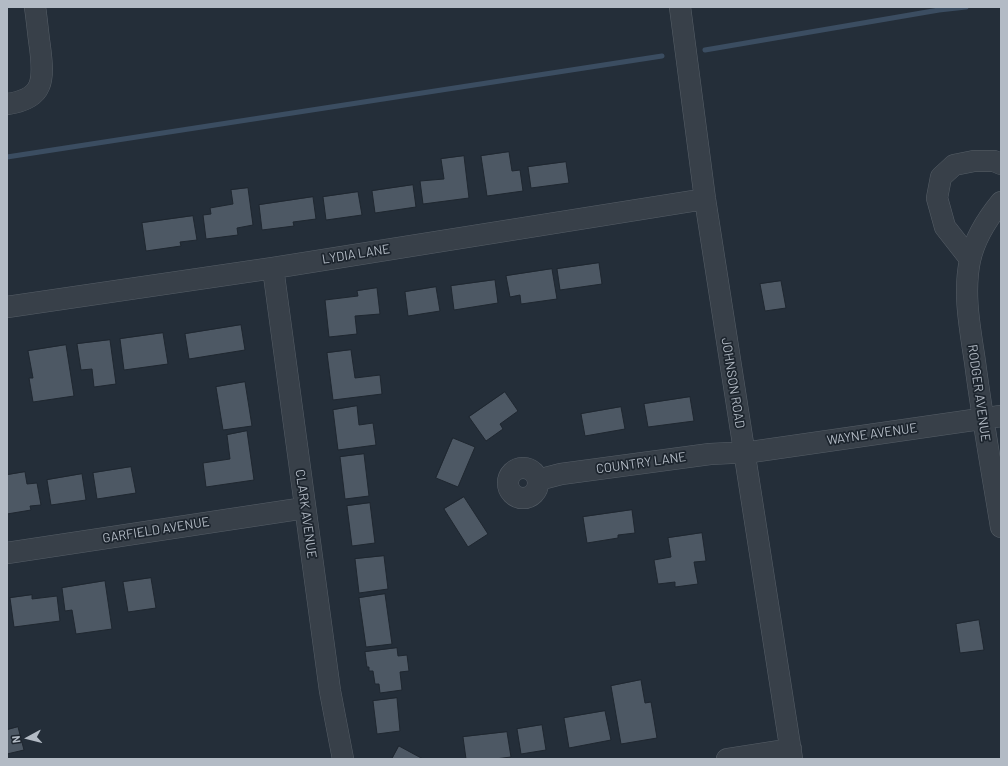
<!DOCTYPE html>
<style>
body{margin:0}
#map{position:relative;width:1008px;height:766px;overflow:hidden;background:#242e39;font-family:Barlow,sans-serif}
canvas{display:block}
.frame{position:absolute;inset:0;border:8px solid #b3bbc5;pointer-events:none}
.north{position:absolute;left:8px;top:718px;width:40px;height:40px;-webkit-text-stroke:3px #1d252e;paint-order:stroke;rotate:263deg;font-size:11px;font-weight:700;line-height:16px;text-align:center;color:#b3bbc5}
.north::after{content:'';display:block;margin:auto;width:14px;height:18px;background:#b3bbc5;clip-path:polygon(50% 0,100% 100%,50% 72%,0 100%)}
</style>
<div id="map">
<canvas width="1008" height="766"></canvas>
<div class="frame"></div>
<div class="north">N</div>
</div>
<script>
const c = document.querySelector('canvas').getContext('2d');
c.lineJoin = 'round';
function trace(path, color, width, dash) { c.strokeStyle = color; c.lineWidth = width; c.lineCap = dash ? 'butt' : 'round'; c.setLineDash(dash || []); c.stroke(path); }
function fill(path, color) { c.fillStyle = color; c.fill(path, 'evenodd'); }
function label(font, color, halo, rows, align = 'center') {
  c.font = font + ' Barlow,sans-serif'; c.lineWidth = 3.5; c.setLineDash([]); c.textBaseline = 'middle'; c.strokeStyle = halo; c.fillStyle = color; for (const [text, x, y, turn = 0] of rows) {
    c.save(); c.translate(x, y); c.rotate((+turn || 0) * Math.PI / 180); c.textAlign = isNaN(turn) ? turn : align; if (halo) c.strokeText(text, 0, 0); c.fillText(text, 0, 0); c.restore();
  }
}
trace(new Path2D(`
 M 705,50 L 939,10 L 966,7
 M 7,157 L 662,56`), '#3b4d61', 5);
const building = new Path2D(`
 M 509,152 L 512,171 L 520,170 L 523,191 L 487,196 L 481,156 Z
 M 464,156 L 469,198 L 423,204 L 420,181 L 444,179 L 441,159 Z
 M 566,162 L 569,183 L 531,188 L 528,167 Z
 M 413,185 L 416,207 L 375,213 L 372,191 Z
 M 248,188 L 253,225 L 237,228 L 238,235 L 206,239 L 203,215 L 211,214 L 210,208 L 233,204 L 231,190 Z
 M 358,192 L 362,215 L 326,220 L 323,197 Z
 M 313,197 L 316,219 L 293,222 L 294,226 L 262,230 L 259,205 Z
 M 193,216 L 197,240 L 180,242 L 181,246 L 146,251 L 142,223 Z
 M 599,263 L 602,284 L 560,290 L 557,269 Z
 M 552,269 L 557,299 L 521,304 L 520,295 L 510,297 L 506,276 Z
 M 495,280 L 498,303 L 454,310 L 451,286 Z
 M 781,281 L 786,308 L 765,311 L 760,284 Z
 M 436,287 L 440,311 L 408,316 L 405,292 Z
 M 377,288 L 380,314 L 355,316 L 357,334 L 329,337 L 325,300 L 358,296 L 357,291 Z
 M 241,325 L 245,350 L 189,359 L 185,334 Z
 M 163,333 L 168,364 L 124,370 L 120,339 Z
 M 110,340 L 116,384 L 94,387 L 92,369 L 81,370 L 77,344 Z
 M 66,345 L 74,396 L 33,402 L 29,378 L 33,378 L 28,351 Z
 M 351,350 L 355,378 L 380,375 L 382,394 L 333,400 L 327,353 Z
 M 245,382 L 252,426 L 223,430 L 216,387 Z
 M 505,392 L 518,411 L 500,424 L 503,429 L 486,441 L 469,417 Z
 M 690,397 L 694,421 L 648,427 L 644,404 Z
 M 357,406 L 359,425 L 373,423 L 376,445 L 338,450 L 333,410 Z
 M 621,407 L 625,429 L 585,436 L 581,414 Z
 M 247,431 L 254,480 L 206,487 L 203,463 L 230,459 L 227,435 Z
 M 453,438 L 475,447 L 458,487 L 436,478 Z
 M 364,454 L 369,496 L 345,499 L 340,457 Z
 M 131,467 L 136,493 L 97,499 L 93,473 Z
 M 25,472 L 27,484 L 37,483 L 41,505 L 30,506 L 31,510 L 7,514 L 7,475 Z
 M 82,474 L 86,500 L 51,505 L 47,480 Z
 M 464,497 L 488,534 L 468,547 L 444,509 Z
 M 370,503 L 375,543 L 352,546 L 347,506 Z
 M 632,510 L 635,533 L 618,535 L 618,538 L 587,543 L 583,517 Z
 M 702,533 L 706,561 L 694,562 L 698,584 L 675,587 L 675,582 L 658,584 L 654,560 L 671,557 L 668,538 Z
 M 384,556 L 388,589 L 359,593 L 355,559 Z
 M 151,578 L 156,608 L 128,612 L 123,582 Z
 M 105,581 L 112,629 L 76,634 L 72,610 L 65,611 L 62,588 Z
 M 385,594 L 392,644 L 366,647 L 359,598 Z
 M 32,595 L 32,599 L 57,596 L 60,621 L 14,627 L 10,598 Z
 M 979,620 L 984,650 L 960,653 L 956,624 Z
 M 397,648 L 398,656 L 407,655 L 409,671 L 400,672 L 402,690 L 380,693 L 379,684 L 375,684 L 373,671 L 369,671 L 369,667 L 367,667 L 365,652 Z
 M 641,680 L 645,703 L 651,702 L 657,738 L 621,744 L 611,686 Z
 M 397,698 L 400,731 L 377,734 L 373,701 Z
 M 605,711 L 611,740 L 569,748 L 564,718 Z
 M 542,725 L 546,750 L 521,754 L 517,729 Z
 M 18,727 L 24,750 L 7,754 L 7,730 Z
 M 507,732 L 511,757 L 495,759 L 466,759 L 463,737 Z
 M 399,746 L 423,759 L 392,759 Z`);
fill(building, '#4d5864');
trace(building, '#1f2730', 1);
const minor = new Path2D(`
 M 680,7 L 705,199 L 792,759
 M 7,104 C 45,99 44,79 40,47 C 38,34 37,20 35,7
 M 1001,202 C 987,219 975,238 970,260 C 963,294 970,328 975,362 C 982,417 992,472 1001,527
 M 970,259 L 945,227 L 937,198 L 941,177 L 954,165 L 974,161 L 994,161 L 1001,164
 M 273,268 L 330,691 L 343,759
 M 7,307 L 273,268 L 705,199
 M508 483a15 15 0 1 1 30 0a15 15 0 1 1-30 0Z
 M 538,480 L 561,474 L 710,454 L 751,452 L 1001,416
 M 7,553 L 305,508
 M 727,759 L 791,749`);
trace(minor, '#565e67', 22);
trace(minor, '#384049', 21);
label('13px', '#b3bbc5', '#1d252e', [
 ["LYDIA LANE",356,254,-9],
 ["JOHNSON ROAD",733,383,81],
 ["RODGER AVENUE",979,393,82],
 ["WAYNE AVENUE",872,434,-8],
 ["COUNTRY LANE",641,463,-8],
 ["CLARK AVENUE",306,514,82],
 ["GARFIELD AVENUE",156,530,-9]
]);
</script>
